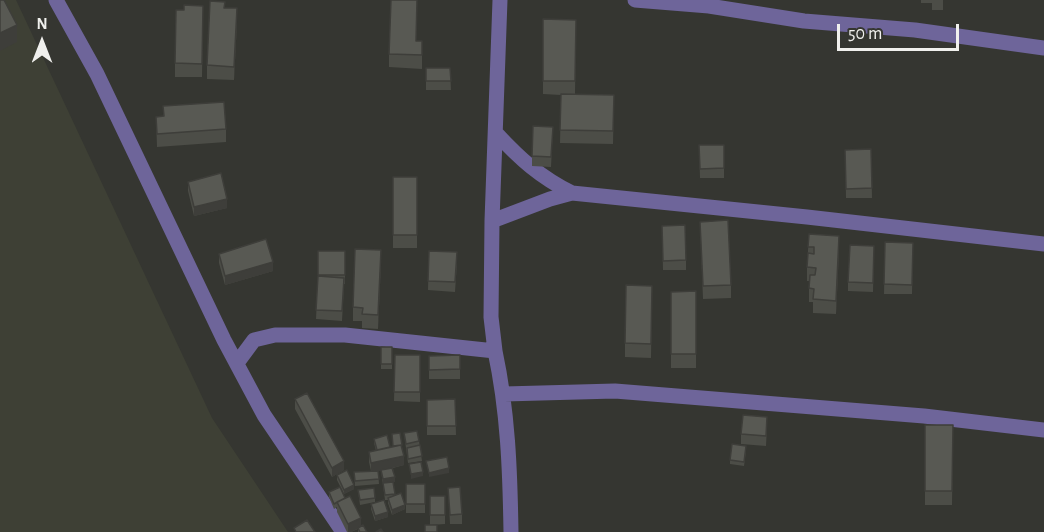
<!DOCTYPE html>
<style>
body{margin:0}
#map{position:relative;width:1044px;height:532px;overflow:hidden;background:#353631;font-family:"Alegreya Sans",sans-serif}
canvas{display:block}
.north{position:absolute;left:12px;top:12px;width:60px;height:60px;-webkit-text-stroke:4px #353631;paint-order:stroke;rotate:0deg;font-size:16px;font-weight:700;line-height:24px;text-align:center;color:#f0f0ed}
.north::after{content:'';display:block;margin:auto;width:21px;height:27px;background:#f0f0ed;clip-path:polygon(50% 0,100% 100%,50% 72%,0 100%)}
.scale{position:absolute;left:837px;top:24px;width:122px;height:27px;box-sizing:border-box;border:3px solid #f0f0ed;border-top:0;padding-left:8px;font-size:18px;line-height:21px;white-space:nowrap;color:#f0f0ed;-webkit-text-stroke:4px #353631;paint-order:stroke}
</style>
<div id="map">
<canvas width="1044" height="532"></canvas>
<div class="north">N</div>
<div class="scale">50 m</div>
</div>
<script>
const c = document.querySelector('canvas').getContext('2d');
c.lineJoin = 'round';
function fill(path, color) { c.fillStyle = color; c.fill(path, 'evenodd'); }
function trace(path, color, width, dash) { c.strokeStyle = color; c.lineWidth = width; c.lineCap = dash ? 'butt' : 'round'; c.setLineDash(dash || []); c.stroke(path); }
fill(new Path2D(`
 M 0,0 L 16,0 L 212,418 L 288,532 L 0,532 Z`), '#3e4035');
trace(new Path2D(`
 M 56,0 L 97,74 L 224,340 L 264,415 L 343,532
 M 635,0 L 709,6 L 804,21 L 915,30 L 1044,48
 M 496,133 C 520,159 540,177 572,193
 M 492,221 L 550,199 L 572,193 L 807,217 L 1044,244
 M 495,351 C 508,412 510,470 511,532
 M 237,363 L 254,340 L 275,335 L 345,335 L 495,351 L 491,317 L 492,221 L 500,0
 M 504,394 L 615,391 L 924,416 L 1044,430`), '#6e659a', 15);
fill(new Path2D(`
 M 921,0 L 943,0 L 943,10 L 932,10 L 932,3 L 921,3 Z
 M 203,6 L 202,77 L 175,77 L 175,63 L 184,10 Z
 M 225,8 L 237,22 L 234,80 L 207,79 L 207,65 Z
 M 543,19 L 576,20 L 575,94 L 614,95 L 613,144 L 560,143 L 561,95 L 543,94 Z
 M 416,41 L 422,41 L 422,69 L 389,67 L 389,54 Z
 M 426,68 L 450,68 L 451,90 L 426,90 Z
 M 163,106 L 226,129 L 226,142 L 157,147 L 156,117 L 163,116 Z
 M 553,127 L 551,167 L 532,166 L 532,156 Z
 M 699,145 L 724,145 L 724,178 L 700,178 Z
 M 871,149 L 872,198 L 846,198 L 845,150 Z
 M 393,177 L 417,177 L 417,248 L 393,248 Z
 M 188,182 L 227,208 L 194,216 L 188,191 Z
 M 700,222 L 731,285 L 731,298 L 703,299 Z
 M 662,226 L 686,260 L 686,270 L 663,270 Z
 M 809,234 L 839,250 L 836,314 L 813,313 L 813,302 L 809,302 L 809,281 L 807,281 L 807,267 Z
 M 885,242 L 913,243 L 912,294 L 884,294 Z
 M 874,246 L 873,292 L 848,291 L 848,282 Z
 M 318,251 L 345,251 L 345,284 L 344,284 L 342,321 L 316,319 L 318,276 Z
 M 429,251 L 457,262 L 455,292 L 428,290 Z
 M 219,254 L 273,271 L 225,285 L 219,263 Z
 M 381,263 L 378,329 L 362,328 L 362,321 L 353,321 L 353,307 Z
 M 652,286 L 651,358 L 625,357 L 625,343 Z
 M 696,291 L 696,368 L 671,368 L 671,292 Z
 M 381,347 L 392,347 L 392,369 L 381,369 Z
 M 395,355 L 420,355 L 420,402 L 394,401 Z
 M 460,355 L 460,379 L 429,379 L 429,356 Z
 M 295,399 L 344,470 L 332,477 L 295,409 Z
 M 455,399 L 456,435 L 427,435 L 427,400 Z
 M 925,425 L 953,425 L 952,505 L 925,505 Z
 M 767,426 L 766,446 L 741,444 L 741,434 Z
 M 404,433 L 419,441 L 422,461 L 408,463 Z
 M 392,434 L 402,448 L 404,465 L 393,468 L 395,482 L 393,482 L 395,495 L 405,509 L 392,515 L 388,503 L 388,500 L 385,500 L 381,470 L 378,471 L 379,484 L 355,486 L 354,472 L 371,471 L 369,462 L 369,452 L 376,451 L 374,443 L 374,439 L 390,447 L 393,447 Z
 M 746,451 L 744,466 L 730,464 L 730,460 Z
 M 337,475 L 354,489 L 344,494 L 337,480 Z
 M 406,484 L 425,484 L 425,513 L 406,513 Z
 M 448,488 L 462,514 L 462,524 L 450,524 Z
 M 358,490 L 375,498 L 375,502 L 360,505 Z
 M 329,492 L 345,498 L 361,526 L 367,532 L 358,532 L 358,529 L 351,532 L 347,532 L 337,512 L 337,507 L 334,509 L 329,497 Z
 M 430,496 L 445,496 L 445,524 L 430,525 Z
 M 371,504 L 388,517 L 375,521 L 371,509 Z`), '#4c4d47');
fill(new Path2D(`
 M 237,8 L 237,22 L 234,80 L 234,67 Z
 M 17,25 L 17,42 L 0,51 L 0,33 Z
 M 227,199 L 227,208 L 194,216 L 194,207 Z
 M 839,236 L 839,250 L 836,314 L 836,301 Z
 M 381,250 L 381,263 L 378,329 L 378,315 Z
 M 273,262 L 273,271 L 225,285 L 225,276 Z
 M 404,456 L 404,465 L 371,473 L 371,463 Z
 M 344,461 L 344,470 L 332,477 L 332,468 Z
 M 449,468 L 449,473 L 429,477 L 429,473 Z
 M 423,472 L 423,476 L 411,479 L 411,474 Z
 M 395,477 L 395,482 L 383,484 L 383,479 Z
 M 354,485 L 354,489 L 344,494 L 344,490 Z
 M 405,505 L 405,509 L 392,515 L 392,510 Z
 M 388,512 L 388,517 L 375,521 L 375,516 Z
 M 361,518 L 361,527 L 351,532 L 348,532 L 348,524 Z`), '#3e3e3a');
const building = new Path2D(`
 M 0,0 L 4,0 L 17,25 L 0,33 Z
 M 391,0 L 417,0 L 416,41 L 422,41 L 422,55 L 389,54 Z
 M 210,1 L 225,2 L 224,8 L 237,8 L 234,67 L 207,65 Z
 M 184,5 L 203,6 L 202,64 L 175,63 L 176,10 L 184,10 Z
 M 543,19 L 576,20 L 575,81 L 543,81 Z
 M 426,68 L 450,68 L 451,81 L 426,81 Z
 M 561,94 L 614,95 L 613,131 L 560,130 Z
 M 224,102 L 226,129 L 157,134 L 156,117 L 164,116 L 163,106 Z
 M 533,126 L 553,127 L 551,157 L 532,156 Z
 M 699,145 L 724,145 L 724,168 L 700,169 Z
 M 871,149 L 872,188 L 846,189 L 845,150 Z
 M 221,173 L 227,199 L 194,207 L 188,182 Z
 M 393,177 L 417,177 L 417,235 L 393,235 Z
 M 728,220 L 731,285 L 703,286 L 700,222 Z
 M 685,225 L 686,260 L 663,261 L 662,226 Z
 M 809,234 L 839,236 L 836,301 L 813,299 L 814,289 L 809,288 L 810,275 L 815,275 L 816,268 L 807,267 L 808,253 L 814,254 L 814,247 L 808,247 Z
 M 266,239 L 273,262 L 225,276 L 219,254 Z
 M 885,242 L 913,243 L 912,285 L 884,284 Z
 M 850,245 L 874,246 L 873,283 L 848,282 Z
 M 355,249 L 381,250 L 378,315 L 362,314 L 363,308 L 353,307 Z
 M 318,251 L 345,251 L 345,275 L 318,275 Z
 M 429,251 L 457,252 L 455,282 L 428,281 Z
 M 318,276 L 344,278 L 342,311 L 316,310 Z
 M 626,285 L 652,286 L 651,344 L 625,343 Z
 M 696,291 L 696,354 L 671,354 L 671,292 Z
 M 381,347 L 392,347 L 392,364 L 381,364 Z
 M 395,355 L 420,355 L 420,392 L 394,392 Z
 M 460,355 L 460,369 L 429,370 L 429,356 Z
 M 307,393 L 344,461 L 332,468 L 295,399 Z
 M 455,399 L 456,426 L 427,426 L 427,400 Z
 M 743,415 L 767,417 L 766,436 L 741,434 Z
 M 925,425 L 953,425 L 952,491 L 925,491 Z
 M 417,431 L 419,441 L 406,444 L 404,433 Z
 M 400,433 L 402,445 L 393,446 L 392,434 Z
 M 387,435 L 390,447 L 377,450 L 374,439 Z
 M 732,444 L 746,446 L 744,462 L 730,460 Z
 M 401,445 L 404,456 L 371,463 L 369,452 Z
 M 420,445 L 422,456 L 408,459 L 407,448 Z
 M 447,457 L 449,468 L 429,473 L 426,461 Z
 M 421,462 L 423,472 L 411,474 L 409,464 Z
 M 392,468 L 395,477 L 383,479 L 381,470 Z
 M 347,470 L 354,485 L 344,490 L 337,475 Z
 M 378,471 L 379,479 L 355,481 L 354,472 Z
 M 393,482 L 395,494 L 385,495 L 383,483 Z
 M 406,484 L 425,484 L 425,504 L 406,504 Z
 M 340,487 L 345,498 L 334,504 L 329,492 Z
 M 460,487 L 462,514 L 450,515 L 448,488 Z
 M 374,488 L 375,498 L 360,500 L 358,490 Z
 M 401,493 L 405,505 L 392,510 L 388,498 Z
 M 350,496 L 361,518 L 348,524 L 337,502 Z
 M 430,496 L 445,496 L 445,515 L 430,515 Z
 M 384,500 L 388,512 L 375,516 L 371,504 Z
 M 307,520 L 315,532 L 296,532 L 294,528 Z
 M 363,525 L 367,532 L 360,532 L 358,528 Z
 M 425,525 L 437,525 L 437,532 L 425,532 Z
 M 381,529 L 383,532 L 376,532 Z`);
fill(building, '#585953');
trace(building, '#3e3e3a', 1.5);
</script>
